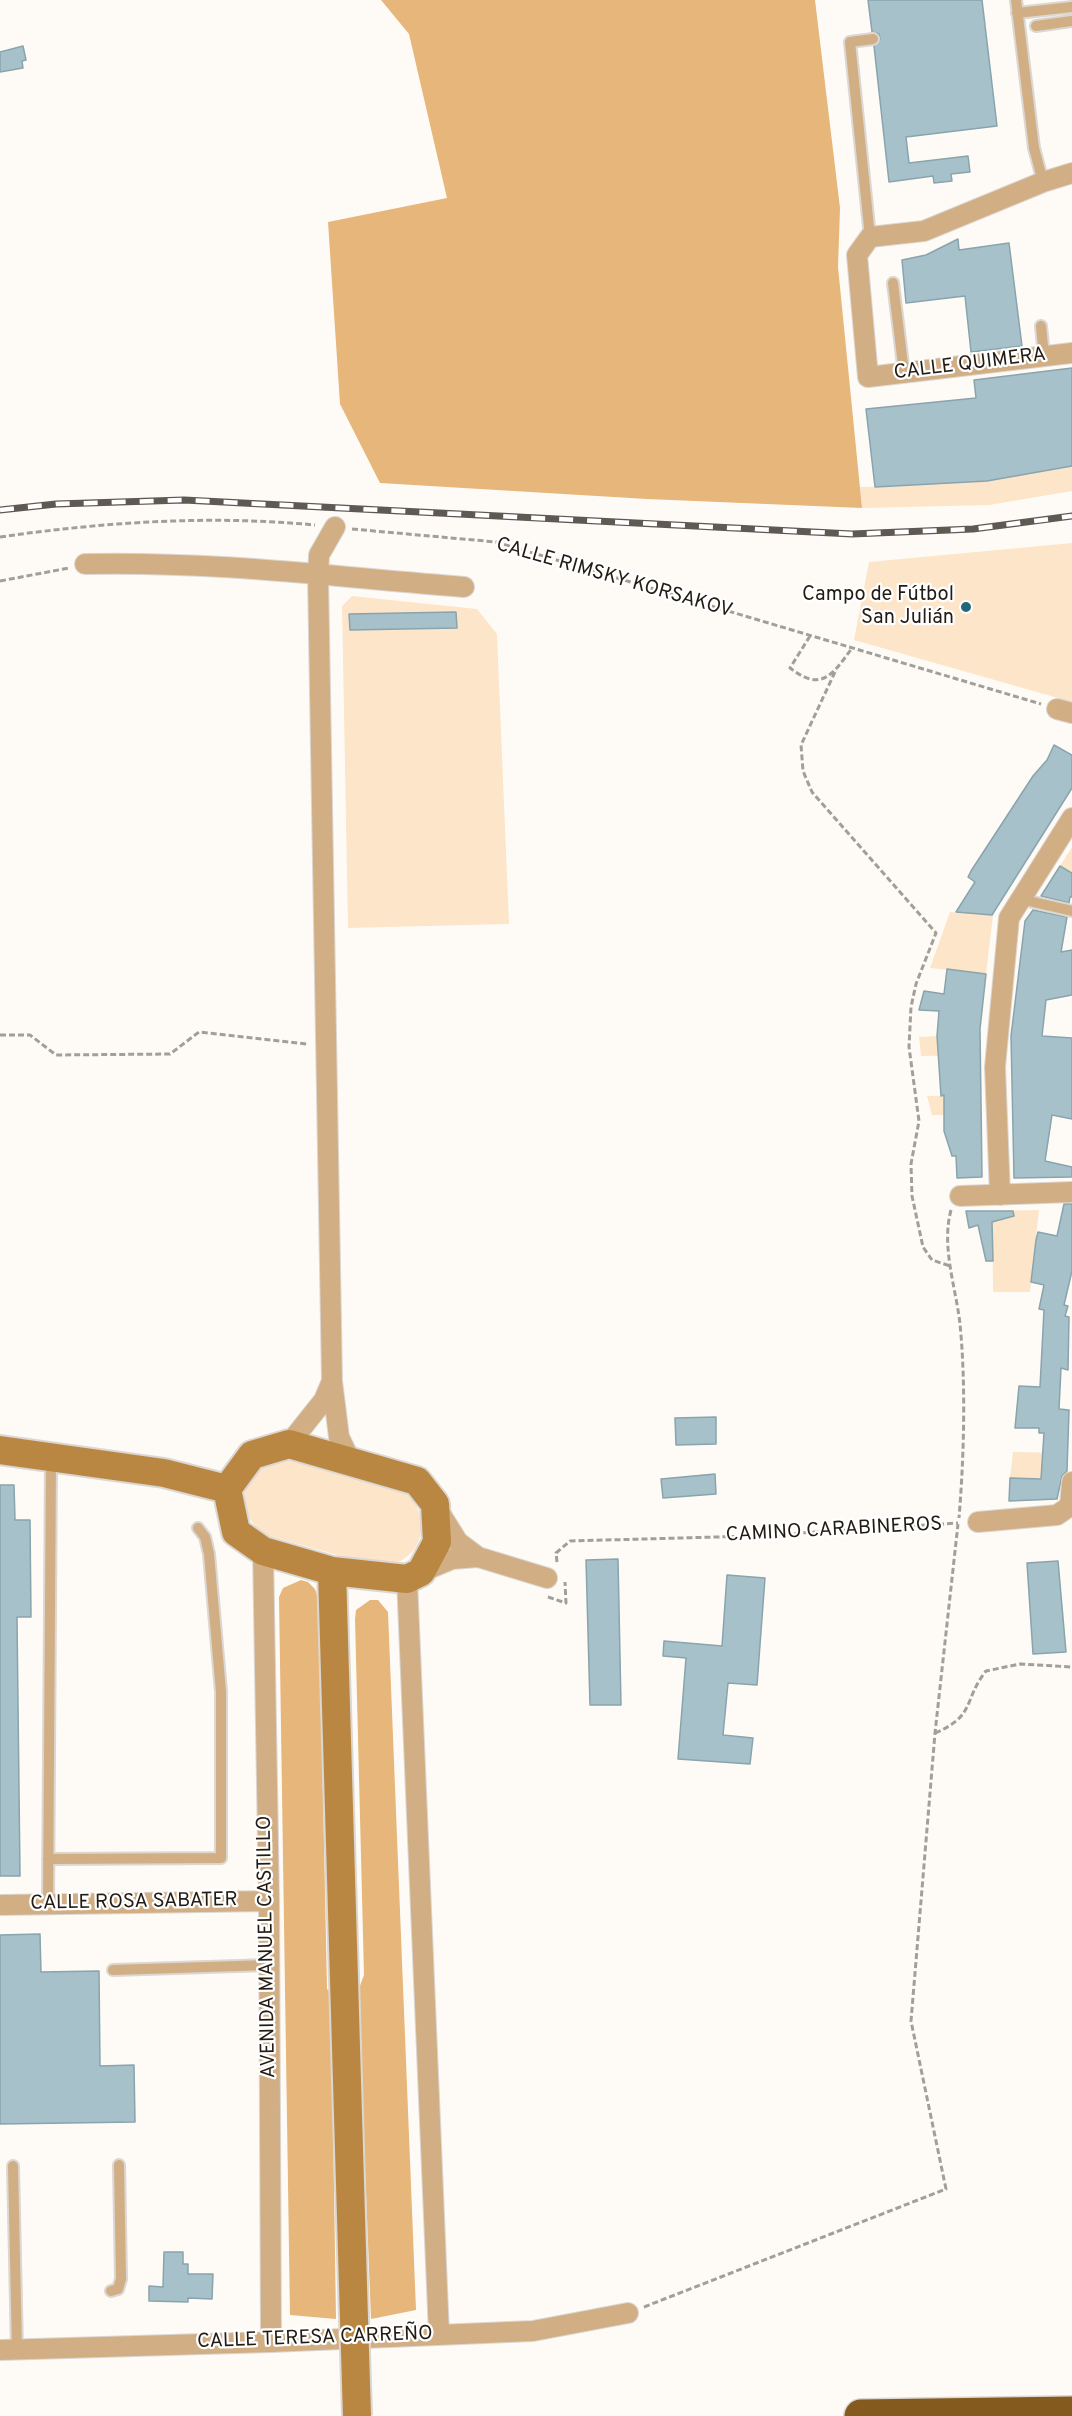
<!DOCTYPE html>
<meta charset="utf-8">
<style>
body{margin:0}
canvas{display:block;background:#fefbf7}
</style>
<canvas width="1072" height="2416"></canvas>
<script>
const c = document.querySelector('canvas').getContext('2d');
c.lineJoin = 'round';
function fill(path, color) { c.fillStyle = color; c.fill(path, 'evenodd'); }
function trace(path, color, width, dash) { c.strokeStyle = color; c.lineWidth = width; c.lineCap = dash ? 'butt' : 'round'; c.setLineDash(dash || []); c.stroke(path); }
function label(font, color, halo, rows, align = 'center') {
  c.font = font + ' Overpass,sans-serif'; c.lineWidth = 4.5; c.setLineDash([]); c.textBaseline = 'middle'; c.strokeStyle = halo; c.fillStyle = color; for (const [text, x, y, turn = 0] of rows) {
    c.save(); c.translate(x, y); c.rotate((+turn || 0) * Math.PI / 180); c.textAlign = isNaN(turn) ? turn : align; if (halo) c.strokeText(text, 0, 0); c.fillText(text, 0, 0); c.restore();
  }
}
fill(new Path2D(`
 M 1072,466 L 1072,491 L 989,505 L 862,508 L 860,487 C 933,486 1000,479 1072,466 Z
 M 1072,543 L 1072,702 L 854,640 L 869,562 Z
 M 352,596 L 477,609 L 497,634 L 509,924 L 348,928 L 342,606 Z
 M 1072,847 L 1072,873 L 1060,866 Z
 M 950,912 L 993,915 L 986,974 L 930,968 Z
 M 980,1034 L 981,1055 L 921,1056 L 919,1037 Z
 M 981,1095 L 981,1115 L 932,1115 L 927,1096 Z
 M 1039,1210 L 1030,1292 L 993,1292 L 992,1211 Z
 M 1013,1452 L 1068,1453 L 1067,1480 L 1010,1478 Z
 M 291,1456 L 402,1488 C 434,1516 426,1561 381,1567 L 265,1535 C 243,1519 236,1491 257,1470 C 260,1466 263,1462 268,1460 C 275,1458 284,1457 291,1456 Z`), '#fde5c9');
fill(new Path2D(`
 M 381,0 L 815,0 L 840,208 L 838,267 L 862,508 L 647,499 L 380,483 L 340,404 L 328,222 L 447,198 L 409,34 Z
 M 301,1580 L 308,1582 L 315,1589 L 319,1601 L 327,1989 L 331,1993 L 336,2319 L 290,2315 L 279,1597 L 283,1588 Z
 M 370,1600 L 378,1600 L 388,1612 L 416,2310 L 371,2319 L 358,1991 L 364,1975 L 355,1619 L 356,1610 Z`), '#e6b67b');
const building = new Path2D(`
 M 868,0 L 982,0 L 997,126 L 906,137 L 909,163 L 968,156 L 970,172 L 951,174 L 952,181 L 934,183 L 933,176 L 889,182 L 874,46 L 880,39 L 879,34 L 872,32 Z
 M 23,46 L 26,60 L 22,61 L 23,68 L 0,72 L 0,52 Z
 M 958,239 L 959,250 L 1009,243 L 1022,346 L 971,352 L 965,296 L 906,303 L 902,260 L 926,255 Z
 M 1072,368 L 1072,466 L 987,481 L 875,487 L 866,409 L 976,398 L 974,380 Z
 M 456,612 L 457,628 L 350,630 L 349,614 Z
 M 1054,745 L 1072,755 L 1072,788 L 992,915 L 956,912 L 975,882 L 968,877 L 971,871 L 1033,776 L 1047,760 Z
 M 1060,866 L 1072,873 L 1072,897 L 1070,897 L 1069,903 L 1041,896 Z
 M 1033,910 L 1067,917 L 1061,952 L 1072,950 L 1072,995 L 1046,1000 L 1042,1036 L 1072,1038 L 1072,1119 L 1052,1115 L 1045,1161 L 1072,1167 L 1072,1177 L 1014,1178 L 1011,1036 L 1025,921 Z
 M 947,969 L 986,974 L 980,1029 L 982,1177 L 957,1178 L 956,1156 L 952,1156 L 944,1131 L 944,1095 L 941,1096 L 937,1036 L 939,1011 L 919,1010 L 924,991 L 944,994 Z
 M 1064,1204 L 1072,1204 L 1072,1271 L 1064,1305 L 1068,1306 L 1065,1316 L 1069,1317 L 1068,1370 L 1061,1368 L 1059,1409 L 1069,1410 L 1067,1471 L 1062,1476 L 1057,1499 L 1009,1501 L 1010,1478 L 1041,1479 L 1044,1433 L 1039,1433 L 1039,1428 L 1015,1428 L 1019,1386 L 1040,1387 L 1044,1310 L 1039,1309 L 1044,1285 L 1031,1282 L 1036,1240 L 1038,1232 L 1057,1236 Z
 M 966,1211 L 1013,1211 L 1014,1216 L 992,1222 L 993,1261 L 986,1261 L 978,1225 L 969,1228 Z
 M 716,1417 L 716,1444 L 676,1445 L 675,1418 Z
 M 715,1474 L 716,1494 L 663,1498 L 661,1479 Z
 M 0,1485 L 14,1485 L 15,1520 L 30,1520 L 31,1617 L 17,1617 L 20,1876 L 0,1876 Z
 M 618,1559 L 621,1705 L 590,1705 L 586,1560 Z
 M 1058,1561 L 1066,1652 L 1033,1654 L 1027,1563 Z
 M 727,1575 L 765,1578 L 757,1685 L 728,1683 L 723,1735 L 753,1738 L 750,1764 L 678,1759 L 686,1658 L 663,1656 L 664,1641 L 722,1646 Z
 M 40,1934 L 41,1972 L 99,1971 L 100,2066 L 134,2065 L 135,2122 L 0,2124 L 0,1935 Z
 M 164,2252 L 183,2252 L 183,2264 L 188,2264 L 188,2274 L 213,2274 L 212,2299 L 188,2298 L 188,2302 L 149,2301 L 149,2286 L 163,2287 Z`);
fill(building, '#a6c1c9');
trace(building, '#89a4ac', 1.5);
const service = new Path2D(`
 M 1016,0 L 1034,148 L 1043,182
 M 1017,13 L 1072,7
 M 1036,26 L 1072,21
 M 870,237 L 850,42 L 873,39
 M 893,283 L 904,373
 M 1041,326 L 1044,356
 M 1020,899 L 1072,911
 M 48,1859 L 221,1858 L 221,1692 L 209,1554 L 205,1537 L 198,1528
 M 48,1904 L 51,1458
 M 113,1970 L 269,1965
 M 13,2166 L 17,2350
 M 111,2291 L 118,2289 L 121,2279 L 119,2165`);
const minor = new Path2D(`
 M 1072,173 L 1043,182 L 924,231 L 870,237 L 857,255 L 868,377 L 1072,353
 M 335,527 L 319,555 L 318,576 L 332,1381 L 339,1437 L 351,1462
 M 85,564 C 213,561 336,577 464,587
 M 1057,709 L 1072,713
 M 1000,1195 L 995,1067 L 1009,918 L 1072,818
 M 960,1196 L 1072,1192
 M 289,1444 L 324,1400 L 332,1381
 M 438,1510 L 458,1542 L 478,1557 L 547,1578
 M 978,1522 L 1057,1515 L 1070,1506 L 1072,1482
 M 263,1551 L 269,1901 L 271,2342
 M 421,1572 L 452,1559 L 478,1557
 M 407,1579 L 439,2334
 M 0,1905 L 269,1901
 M 0,2350 L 271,2342 L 533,2331 L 628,2313`);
const secondary = new Path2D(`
 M 289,1444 L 417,1481 L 435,1504 L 437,1542 L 421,1572 L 407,1579 L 332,1571 L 263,1551 L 236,1532 L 227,1489 L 252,1455 Z
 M 0,1450 L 164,1473 L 227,1489
 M 332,1571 L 354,2319`);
const motorway = new Path2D(`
 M 861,2416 L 1072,2413`);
trace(service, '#dbd7d3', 14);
trace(minor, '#dbd7d3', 22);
trace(secondary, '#dbd7d3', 32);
trace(motorway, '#dbd7d3', 36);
trace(new Path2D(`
 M 352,529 L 496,542 L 1041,704
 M 0,537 C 105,522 210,515 315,525
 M 0,581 L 69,568
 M 810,636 L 790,668 C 821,692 832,676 852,648
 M 835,672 L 801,745 L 803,771 L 812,792 L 936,933 L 916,984 L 911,1007 L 909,1047 L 919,1121 L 911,1164 L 912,1196 L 923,1247 L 932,1260 L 950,1266
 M 0,1035 L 30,1035 L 56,1055 L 170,1054 L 199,1032 L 307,1044
 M 951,1210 C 941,1247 956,1288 960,1324 C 966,1385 964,1457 959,1518
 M 557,1562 L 556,1553 L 570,1541 L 754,1536 L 958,1523
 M 548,1597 L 566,1603 L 565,1582
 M 935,1733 C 976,1716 963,1700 986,1671 L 1020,1664 L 1072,1667
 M 644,2307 L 946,2189 L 911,2021 L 935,1733 L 958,1524`), '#a29e99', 3, [6, 3]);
trace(service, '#d1ae84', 10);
trace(minor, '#d1ae84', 20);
trace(secondary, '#ba8743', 28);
trace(motorway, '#855a1f', 33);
const rail = new Path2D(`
 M 0,510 L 56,504 L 184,500 L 852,534 L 973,529 L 1072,516`);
trace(rail, '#5e5953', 7);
trace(rail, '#fff', 4.5, [14]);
const secondaryBridge = new Path2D(`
 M 354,2319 L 357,2416`);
trace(secondaryBridge, '#dbd7d3', 32, []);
trace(secondaryBridge, '#ba8743', 28);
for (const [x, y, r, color] of [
 [966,607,6,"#226878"]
]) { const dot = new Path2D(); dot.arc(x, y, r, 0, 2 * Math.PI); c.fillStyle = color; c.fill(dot); trace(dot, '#fff', 2); }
label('20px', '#221c15', '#fff', [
 ["CALLE QUIMERA",970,365,-7],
 ["CALLE RIMSKY KORSAKOV",614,579,16],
 ["CAMINO CARABINEROS",834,1531,-3],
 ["CALLE ROSA SABATER",134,1903,-1],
 ["AVENIDA MANUEL CASTILLO",268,1947,-91],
 ["CALLE TERESA CARREÑO",315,2339,-2]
]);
label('20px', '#221c15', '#fff', [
 ["Campo de Fútbol",954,596],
 ["San Julián",954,619]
], 'right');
</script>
